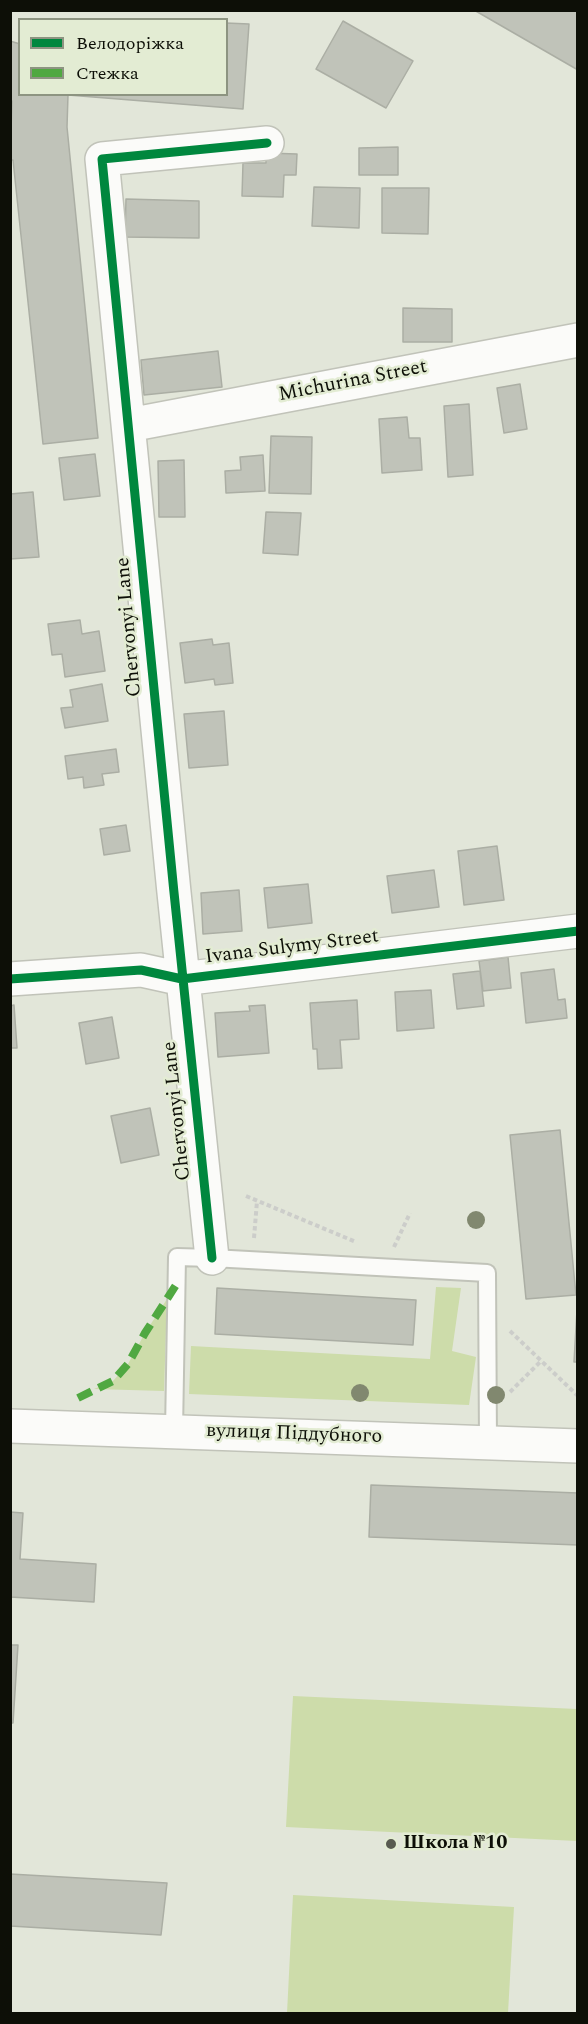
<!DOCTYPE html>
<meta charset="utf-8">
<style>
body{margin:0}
#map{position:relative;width:588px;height:2024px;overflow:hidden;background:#e2e6d9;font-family:Spectral,serif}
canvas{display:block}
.frame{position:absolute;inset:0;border:12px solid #0d0f07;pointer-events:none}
.legend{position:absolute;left:18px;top:18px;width:210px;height:78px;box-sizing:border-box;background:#e3ecd3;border:2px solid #8d9481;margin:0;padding:8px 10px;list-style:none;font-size:18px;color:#0d0f07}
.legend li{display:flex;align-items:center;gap:12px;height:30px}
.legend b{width:30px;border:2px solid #8d9481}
</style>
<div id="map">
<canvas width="588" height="2024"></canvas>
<div class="frame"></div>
<ul class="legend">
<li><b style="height:8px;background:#00873e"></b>Велодоріжка</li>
<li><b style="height:8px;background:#50a841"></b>Стежка</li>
</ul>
</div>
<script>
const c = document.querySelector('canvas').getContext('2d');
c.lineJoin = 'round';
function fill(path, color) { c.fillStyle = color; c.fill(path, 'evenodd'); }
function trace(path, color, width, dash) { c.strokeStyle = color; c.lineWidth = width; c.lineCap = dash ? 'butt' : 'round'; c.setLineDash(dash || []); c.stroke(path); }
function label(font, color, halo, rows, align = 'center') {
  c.font = font + ' Spectral,serif'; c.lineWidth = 5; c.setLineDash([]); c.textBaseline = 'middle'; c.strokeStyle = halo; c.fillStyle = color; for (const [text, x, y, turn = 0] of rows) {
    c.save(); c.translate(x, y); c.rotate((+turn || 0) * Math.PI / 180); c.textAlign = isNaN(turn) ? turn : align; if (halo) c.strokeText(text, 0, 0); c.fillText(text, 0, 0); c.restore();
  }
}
fill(new Path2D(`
 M 436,1287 L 461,1288 L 452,1351 L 476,1357 L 469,1405 L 189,1394 L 191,1346 L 430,1359 Z
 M 167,1299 L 164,1391 L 94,1389 L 113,1381 L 128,1364 L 145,1333 Z
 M 293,1696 L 577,1709 L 577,1841 L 286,1827 Z
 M 293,1895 L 514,1907 L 508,2013 L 287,2013 Z`), '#cddcaa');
const building = new Path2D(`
 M 474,10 L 578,10 L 578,70 Z
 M 343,21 L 413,61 L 386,108 L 316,69 Z
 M 226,23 L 249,24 L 243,109 L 68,95 L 67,127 L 98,438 L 43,444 L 13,160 L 10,160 L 12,101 L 10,101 L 10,41 L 20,44 L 20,94 L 226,94 Z
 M 398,147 L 398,175 L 359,175 L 359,148 Z
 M 266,153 L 297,154 L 296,175 L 284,175 L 283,197 L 242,196 L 243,163 L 266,163 Z
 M 314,187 L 360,188 L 359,228 L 312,226 Z
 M 382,188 L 429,188 L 428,234 L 382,233 Z
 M 126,199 L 199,201 L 199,238 L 125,237 Z
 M 403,308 L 452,309 L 452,342 L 403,342 Z
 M 218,351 L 222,387 L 144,395 L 141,360 Z
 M 520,384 L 527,429 L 504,433 L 497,388 Z
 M 469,404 L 473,475 L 448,477 L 444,406 Z
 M 407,417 L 409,438 L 420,438 L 422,470 L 382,473 L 379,419 Z
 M 271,436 L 312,437 L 311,494 L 269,493 Z
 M 95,454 L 100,496 L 64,500 L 59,458 Z
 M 263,455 L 265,491 L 226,493 L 225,471 L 241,470 L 240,457 Z
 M 184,460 L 185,517 L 159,517 L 158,461 Z
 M 33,492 L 39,557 L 10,559 L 10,494 Z
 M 266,512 L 301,513 L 298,555 L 263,553 Z
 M 80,620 L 82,634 L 99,631 L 105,671 L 65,677 L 62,654 L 52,655 L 48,624 Z
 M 212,639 L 213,645 L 229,643 L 233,683 L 215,685 L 214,679 L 185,683 L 180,643 Z
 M 102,684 L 108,721 L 65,728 L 61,708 L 73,707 L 70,690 Z
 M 224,711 L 228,765 L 189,768 L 184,714 Z
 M 116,749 L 119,772 L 102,774 L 104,785 L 84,788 L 83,777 L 68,779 L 65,756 Z
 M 126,825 L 130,851 L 104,855 L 100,829 Z
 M 497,846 L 504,900 L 464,905 L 458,851 Z
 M 434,870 L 439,907 L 392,913 L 387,876 Z
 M 308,884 L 312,923 L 268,928 L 264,888 Z
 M 239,890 L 242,931 L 203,934 L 201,893 Z
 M 508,957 L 511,988 L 483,991 L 479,961 Z
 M 554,969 L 558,1000 L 565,999 L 567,1018 L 526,1023 L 521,973 Z
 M 480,971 L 484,1006 L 457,1009 L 453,974 Z
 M 431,990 L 434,1028 L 397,1031 L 395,992 Z
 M 357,1000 L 359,1039 L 340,1040 L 342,1068 L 318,1069 L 317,1049 L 313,1049 L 310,1003 Z
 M 14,1005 L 17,1048 L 10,1048 L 10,1006 Z
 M 265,1005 L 269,1053 L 218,1057 L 215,1013 L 250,1011 L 249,1006 Z
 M 112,1017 L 119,1058 L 86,1064 L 79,1023 Z
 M 150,1108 L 159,1155 L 121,1163 L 111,1116 Z
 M 560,1130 L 576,1295 L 526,1299 L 510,1135 Z
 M 217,1288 L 416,1300 L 413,1345 L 215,1334 Z
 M 577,1310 L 578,1310 L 578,1362 L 574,1362 Z
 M 371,1485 L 578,1493 L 578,1545 L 369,1537 Z
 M 10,1512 L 23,1513 L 20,1559 L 96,1564 L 94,1602 L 10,1597 Z
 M 10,1645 L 18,1645 L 13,1723 L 10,1723 Z
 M 10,1874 L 167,1883 L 161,1935 L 10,1926 Z`);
fill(building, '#c0c3b9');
trace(building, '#abaea4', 1.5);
const lane = new Path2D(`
 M 174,1431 L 177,1257 L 212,1258 L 487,1273 L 488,1442`);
const street = new Path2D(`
 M 129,425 L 578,340
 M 10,979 L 141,970 L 182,979 L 578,931
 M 212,1258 C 172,892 139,525 102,159 L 267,143
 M 10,1426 L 578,1446`);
trace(lane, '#c1c3b9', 20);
trace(street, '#c1c3b9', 36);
trace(new Path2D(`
 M 246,1196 L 356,1242
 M 254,1238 L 257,1201
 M 394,1247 L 410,1213
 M 510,1331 L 578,1396
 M 510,1392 L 541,1361`), '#cccdca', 4, [4.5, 3]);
trace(lane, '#fbfbf9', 16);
trace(street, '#fbfbf9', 33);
trace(new Path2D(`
 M 78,1398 L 113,1381 L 128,1364 L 145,1333 L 176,1285`), '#50a841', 8, [15, 8]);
trace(new Path2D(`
 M 10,979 L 141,970 L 182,979 L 578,931
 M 212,1258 C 172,892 139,525 102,159 L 267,143`), '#00873e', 9);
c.fillStyle = '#81886f';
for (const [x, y] of [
 [476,1220],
 [360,1393],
 [496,1395]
]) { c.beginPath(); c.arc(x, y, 9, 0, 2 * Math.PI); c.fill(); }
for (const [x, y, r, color] of [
 [391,1844,6,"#585a50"]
]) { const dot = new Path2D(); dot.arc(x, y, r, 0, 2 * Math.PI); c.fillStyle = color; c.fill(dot); trace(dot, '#e3ecd3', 2); }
label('20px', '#0d0f07', '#e3ecd3', [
 ["Michurina Street",353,382,-11],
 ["Chervonyi Lane",130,627,-95],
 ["Ivana Sulymy Street",292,948,-7],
 ["Chervonyi Lane",178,1111,-96],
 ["вулиця Піддубного",294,1435,2]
]);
label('bold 20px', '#0d0f07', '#e3ecd3', [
 ["Школа №10",403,1844]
], 'left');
</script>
